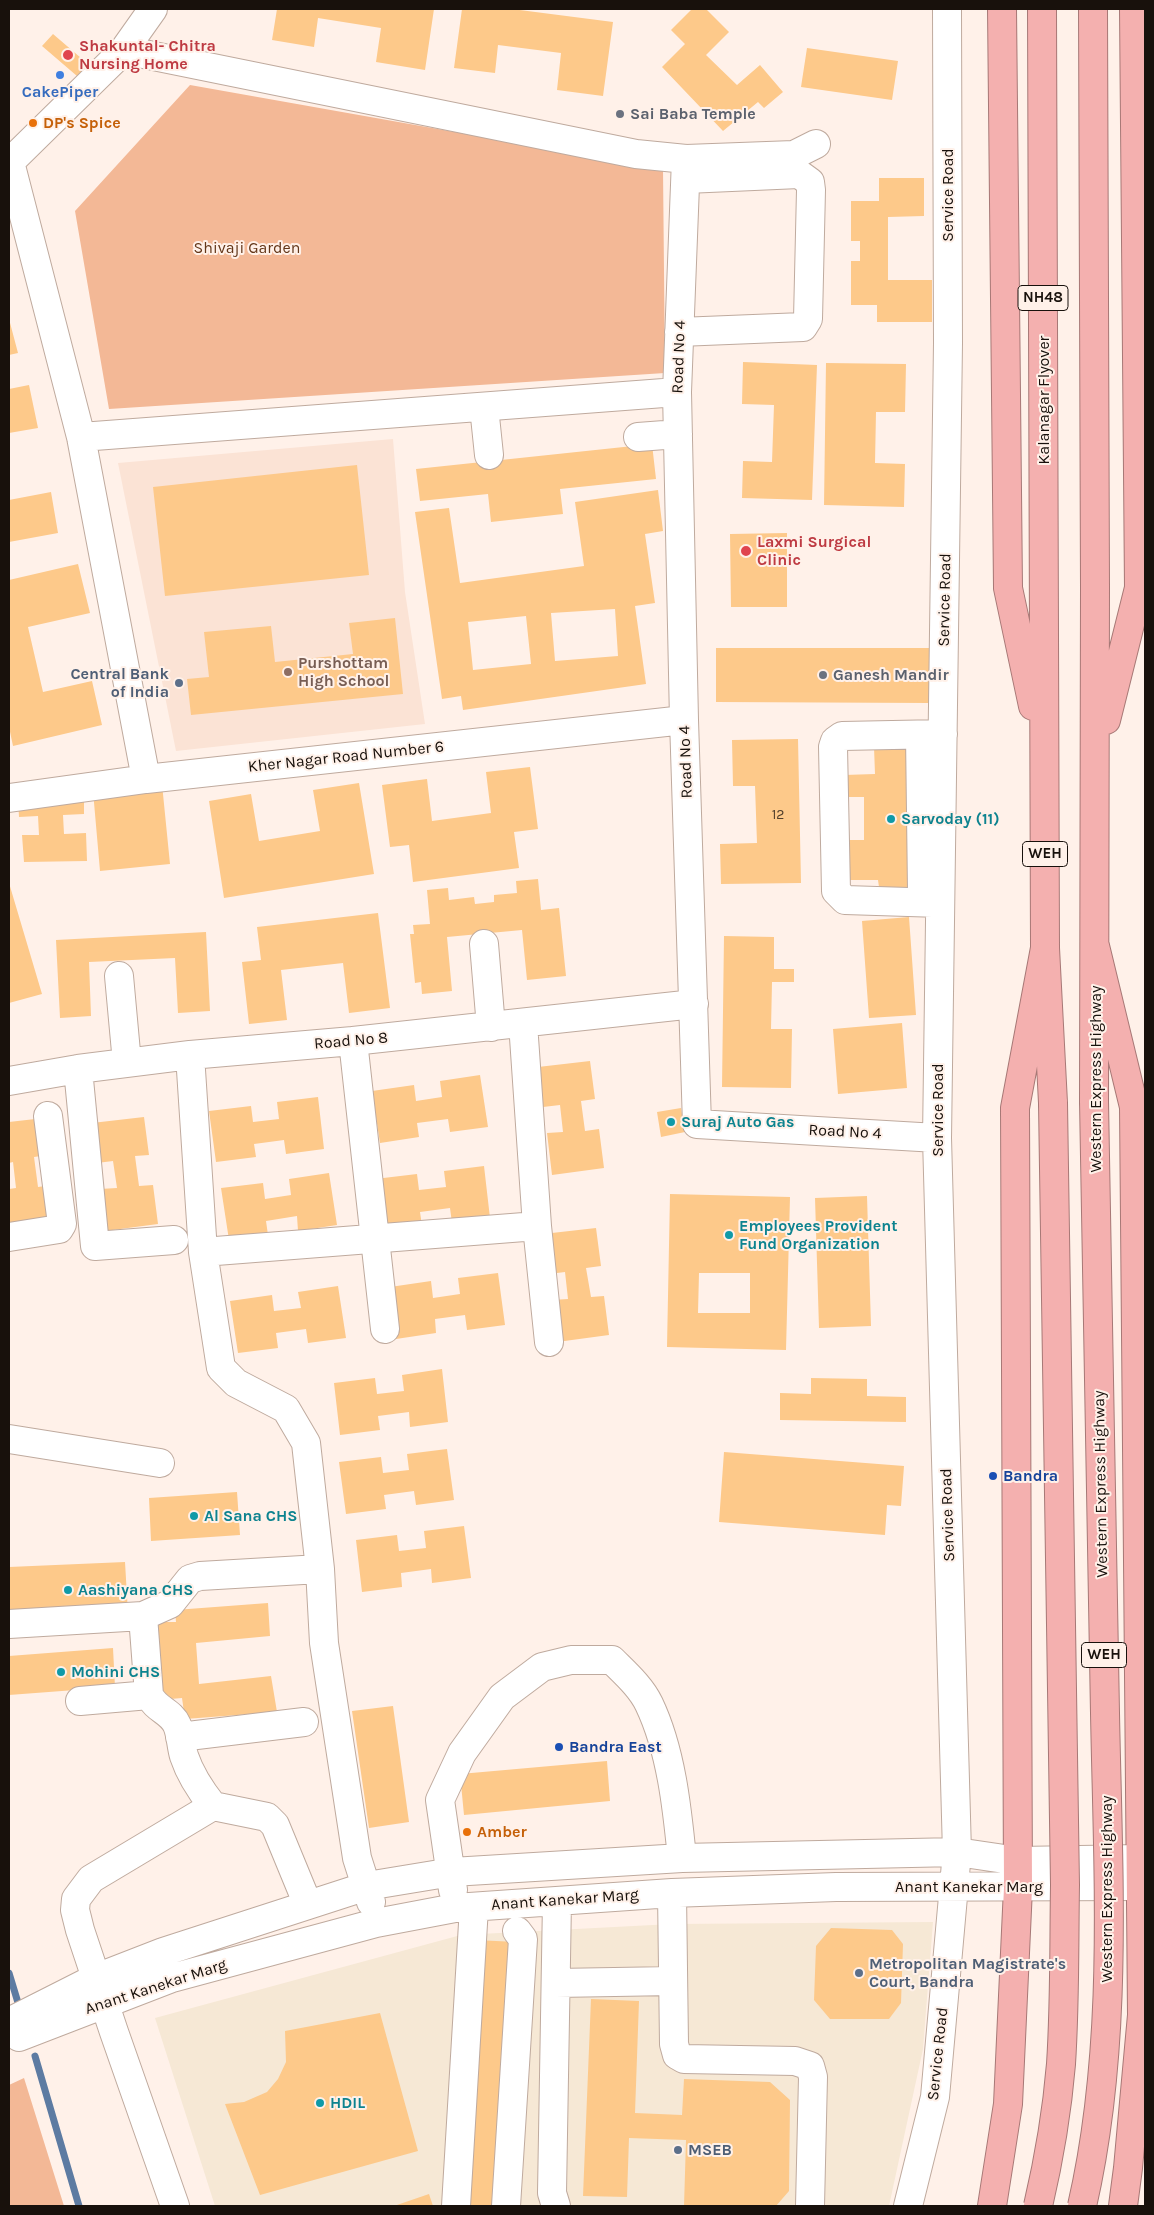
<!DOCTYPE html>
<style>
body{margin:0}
#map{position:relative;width:1154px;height:2215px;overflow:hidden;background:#fff1e9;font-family:Karla,sans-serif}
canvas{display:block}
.frame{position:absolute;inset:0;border:10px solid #18110c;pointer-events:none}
</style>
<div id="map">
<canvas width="1154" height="2215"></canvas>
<div class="frame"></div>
</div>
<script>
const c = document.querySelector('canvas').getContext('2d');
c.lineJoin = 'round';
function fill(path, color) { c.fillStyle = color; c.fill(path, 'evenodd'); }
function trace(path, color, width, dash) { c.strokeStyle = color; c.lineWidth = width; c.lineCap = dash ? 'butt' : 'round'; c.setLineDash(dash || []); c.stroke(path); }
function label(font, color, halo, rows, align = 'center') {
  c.font = font + ' Karla,sans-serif'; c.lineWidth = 4; c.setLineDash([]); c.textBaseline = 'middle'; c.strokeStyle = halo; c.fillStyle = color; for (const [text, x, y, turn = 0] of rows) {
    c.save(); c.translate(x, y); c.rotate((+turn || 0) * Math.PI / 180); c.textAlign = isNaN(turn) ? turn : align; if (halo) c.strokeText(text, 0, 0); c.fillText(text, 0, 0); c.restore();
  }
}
fill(new Path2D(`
 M 933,1922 L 923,2049 L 889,2206 L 215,2206 L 155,2018 L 461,1935 L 672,1924 Z`), '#f6e8d5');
fill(new Path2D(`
 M 393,439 L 405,592 L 425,724 L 176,751 L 118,463 Z`), '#fbe3d5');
fill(new Path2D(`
 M 190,85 L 663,169 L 665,373 L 109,409 L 75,211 Z
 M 24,2078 L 64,2206 L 9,2206 L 9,2085 Z`), '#f3b896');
trace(new Path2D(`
 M 9,1973 L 19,2006
 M 35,2056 L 79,2206`), '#5d7ba2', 7);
fill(new Path2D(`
 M 277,9 L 434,9 L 425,70 L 376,62 L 381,28 L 318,18 L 314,47 L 272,40 Z
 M 462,9 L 512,9 L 613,22 L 603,96 L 557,90 L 561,53 L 498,45 L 495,73 L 454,68 Z
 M 692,9 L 706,9 L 729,32 L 706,55 L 737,85 L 760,65 L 783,92 L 764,108 L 758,102 L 723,131 L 662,67 L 685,44 L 671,30 Z
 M 53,34 L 95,70 L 84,82 L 42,46 Z
 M 807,48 L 898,61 L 892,100 L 801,87 Z
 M 879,178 L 924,178 L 924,216 L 888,217 L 888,280 L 932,280 L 932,322 L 877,322 L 877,305 L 851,305 L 851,261 L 860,261 L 860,241 L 851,241 L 851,201 L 879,201 Z
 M 9,319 L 18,353 L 9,355 Z
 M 743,362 L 817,365 L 812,500 L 742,498 L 743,461 L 772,462 L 774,405 L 742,404 Z
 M 826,363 L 906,364 L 905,412 L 876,412 L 875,463 L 905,464 L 904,507 L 824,505 Z
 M 29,385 L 38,428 L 9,433 L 9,389 Z
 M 652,444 L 656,479 L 560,489 L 563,514 L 491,522 L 488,494 L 420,501 L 416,469 Z
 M 357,465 L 369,575 L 165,596 L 153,487 Z
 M 658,490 L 663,531 L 645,534 L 655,603 L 635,606 L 646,684 L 463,710 L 461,696 L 442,699 L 415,512 L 449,508 L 460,583 L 584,566 L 575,502 ZM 615,609 L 618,656 L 555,661 L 551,613 ZM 526,616 L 531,664 L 473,670 L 468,622 Z
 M 51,492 L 58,533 L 9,542 L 9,500 Z
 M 787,533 L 787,607 L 731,607 L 730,534 Z
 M 78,564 L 90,613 L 28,627 L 43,692 L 92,681 L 102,725 L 13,746 L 9,727 L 9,580 Z
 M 395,618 L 403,694 L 191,715 L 187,679 L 209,677 L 204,632 L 271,626 L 275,662 L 353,654 L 349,623 Z
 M 716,648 L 929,648 L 930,703 L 716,702 Z
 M 798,739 L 801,883 L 721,884 L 720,844 L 757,843 L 755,786 L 733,786 L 732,740 Z
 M 916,746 L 912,895 L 880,894 L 878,880 L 846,880 L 845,840 L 864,840 L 864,797 L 844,797 L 844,775 L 875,774 L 874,747 Z
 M 530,767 L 538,829 L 514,832 L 519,868 L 413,882 L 409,845 L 390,847 L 382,785 L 427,779 L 432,821 L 491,813 L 486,772 Z
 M 359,783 L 374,874 L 224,898 L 209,801 L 251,794 L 259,841 L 320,831 L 313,790 Z
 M 162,784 L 170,864 L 100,871 L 93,791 Z
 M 84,795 L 84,814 L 63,815 L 64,834 L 86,833 L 87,861 L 24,862 L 22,835 L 39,835 L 38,816 L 19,817 L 18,798 Z
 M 538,879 L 541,910 L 559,908 L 566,976 L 527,980 L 522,930 L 447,937 L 452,991 L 422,994 L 421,982 L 415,983 L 410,934 L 414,934 L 413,925 L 430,924 L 427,890 L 448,888 L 449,900 L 474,897 L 475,904 L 494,902 L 494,895 L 517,893 L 516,881 Z
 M 9,883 L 42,994 L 9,1003 Z
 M 378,913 L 390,1008 L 349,1013 L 343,963 L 281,970 L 287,1020 L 249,1024 L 242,962 L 261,960 L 257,927 Z
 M 909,917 L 916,1015 L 869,1018 L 862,921 Z
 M 206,932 L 210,1011 L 178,1013 L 175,958 L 89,962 L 91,1016 L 60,1018 L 56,940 Z
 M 724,936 L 774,937 L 774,969 L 794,969 L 794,982 L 772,982 L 771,1029 L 792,1029 L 791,1088 L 722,1087 Z
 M 902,1023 L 907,1088 L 838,1094 L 833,1029 Z
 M 590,1061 L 595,1099 L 581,1101 L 585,1131 L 599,1129 L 604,1168 L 552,1175 L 547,1133 L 563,1132 L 560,1105 L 543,1107 L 538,1067 Z
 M 480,1075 L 488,1127 L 450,1132 L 448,1119 L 417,1123 L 419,1137 L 380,1143 L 372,1091 L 414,1085 L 416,1101 L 442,1097 L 440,1081 Z
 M 318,1097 L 324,1149 L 286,1154 L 284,1140 L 254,1144 L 256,1157 L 216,1162 L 209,1111 L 251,1106 L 253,1122 L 279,1119 L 277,1102 Z
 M 681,1108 L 685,1132 L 661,1137 L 657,1112 Z
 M 144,1117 L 149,1155 L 135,1156 L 139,1186 L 153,1185 L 158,1224 L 105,1231 L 100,1189 L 117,1188 L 113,1161 L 97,1163 L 92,1123 Z
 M 44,1118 L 48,1155 L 34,1157 L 38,1187 L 52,1185 L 57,1225 L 9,1231 L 9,1189 L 16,1188 L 13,1162 L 9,1163 L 9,1122 Z
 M 484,1166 L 490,1218 L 452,1223 L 450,1208 L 420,1212 L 422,1226 L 382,1231 L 375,1179 L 417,1174 L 419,1190 L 446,1187 L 444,1171 Z
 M 329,1173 L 337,1225 L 298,1231 L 297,1216 L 266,1221 L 268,1235 L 229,1240 L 221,1188 L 263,1183 L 265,1199 L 291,1195 L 289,1179 Z
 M 670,1194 L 790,1197 L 786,1350 L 667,1347 ZM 699,1273 L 750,1273 L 750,1313 L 698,1313 Z
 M 867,1196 L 871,1326 L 819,1328 L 815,1198 Z
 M 596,1228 L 601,1266 L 586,1268 L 591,1297 L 604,1296 L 609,1335 L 557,1342 L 552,1300 L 568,1299 L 565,1272 L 549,1274 L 543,1234 Z
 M 498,1273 L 505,1325 L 467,1330 L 465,1315 L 435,1319 L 436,1333 L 396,1339 L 390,1287 L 431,1281 L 433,1298 L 460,1294 L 458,1278 Z
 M 338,1286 L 346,1338 L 308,1343 L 306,1329 L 276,1333 L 278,1348 L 238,1353 L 230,1301 L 272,1295 L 274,1311 L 301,1308 L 298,1292 Z
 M 442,1369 L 448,1422 L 410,1427 L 409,1412 L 378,1416 L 380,1430 L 340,1435 L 334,1383 L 375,1378 L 377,1394 L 404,1391 L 402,1375 Z
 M 811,1378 L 867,1379 L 867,1396 L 906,1397 L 906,1422 L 780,1420 L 780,1393 L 811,1394 Z
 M 447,1449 L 454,1500 L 416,1505 L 414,1491 L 384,1495 L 386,1509 L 346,1514 L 339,1462 L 381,1457 L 383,1473 L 409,1470 L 407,1454 Z
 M 724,1452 L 904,1466 L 901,1506 L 887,1505 L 885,1535 L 719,1522 Z
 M 237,1492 L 240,1535 L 151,1541 L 149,1498 Z
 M 464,1526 L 471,1578 L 432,1583 L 431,1569 L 401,1573 L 402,1587 L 362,1592 L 356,1540 L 397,1535 L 399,1551 L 426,1548 L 424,1531 Z
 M 125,1562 L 128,1613 L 9,1619 L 9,1567 Z
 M 268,1603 L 270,1636 L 196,1643 L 199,1684 L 271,1676 L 277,1712 L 185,1719 L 182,1698 L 159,1700 L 154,1622 L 176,1622 L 175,1610 Z
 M 113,1648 L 115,1687 L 9,1695 L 9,1656 Z
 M 393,1706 L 409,1822 L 369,1828 L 352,1711 Z
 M 607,1761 L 610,1801 L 464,1815 L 460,1774 Z
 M 831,1928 L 892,1930 L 903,1944 L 901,2003 L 889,2019 L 830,2019 L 814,2000 L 816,1946 Z
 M 476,1940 L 516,1942 L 501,2206 L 461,2206 Z
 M 591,1999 L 639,2001 L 635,2113 L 682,2115 L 684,2079 L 770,2082 L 790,2100 L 789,2191 L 776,2206 L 684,2206 L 686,2140 L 629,2138 L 627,2197 L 583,2196 Z
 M 380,2013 L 418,2151 L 260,2195 L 225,2104 L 244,2102 L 267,2092 L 278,2079 L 286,2062 L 285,2031 Z
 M 429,2194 L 433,2206 L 394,2206 Z`), '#fdc98a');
const minor = new Path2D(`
 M 124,50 L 636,154 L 686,159 L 794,155 L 816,144
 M 686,159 L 677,392 L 684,720 L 697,1124 L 937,1138
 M 679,332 L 803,327 L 808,319 L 811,190 L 810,182 L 799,174 L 686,179
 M 484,407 L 489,455
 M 81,437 L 677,392
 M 638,437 L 678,434
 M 920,735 L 922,891
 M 146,779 L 81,437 L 10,162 L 124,50 L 153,9
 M 9,798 L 146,779 L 684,720
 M 940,903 L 845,900 L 836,891 L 833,747 L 835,741 L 842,736 L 943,734
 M 484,944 L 491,1027
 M 119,976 L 127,1063
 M 523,1023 L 537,1226 L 549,1342
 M 353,1041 L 385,1329
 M 190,1055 L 203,1252 L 221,1368 L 236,1383 L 286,1409 L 306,1443 L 320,1569 L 324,1643 L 357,1858 L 371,1902
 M 78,1069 L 95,1246 L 174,1240
 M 9,1081 L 78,1069 L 190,1055 L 353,1041 L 694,1004
 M 9,1237 L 59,1229 L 62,1224 L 48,1116
 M 203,1252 L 537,1226
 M 9,1439 L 160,1463
 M 9,1624 L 143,1616
 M 80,1701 L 149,1695
 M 180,1737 L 304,1722
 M 453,1890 L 440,1800 L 462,1753 L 502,1697 L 542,1667 L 571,1660 L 612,1660 C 625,1673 641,1687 649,1704 C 671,1750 677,1807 682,1858
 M 672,1893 L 674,2044 L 677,2055 L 684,2059 L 795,2061 L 810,2066 L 813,2077 L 810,2206
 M 308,1905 L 275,1825 L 267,1817 L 213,1806 C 201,1791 190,1774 184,1756 C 181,1746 181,1734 177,1725 C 171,1711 156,1710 149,1695 L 143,1616 L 170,1604 L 190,1579 L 200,1576 L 320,1569
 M 556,1983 L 673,1981
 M 9,2022 L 96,1978 L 163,1952 L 367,1886 L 452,1872 L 682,1858 L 957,1852 L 1018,1861 L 1141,1859
 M 19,2037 L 172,1978 L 376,1923 L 455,1908 L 672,1893 L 836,1887 L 1141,1886
 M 175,2206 L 114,2032 L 80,1930 L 75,1910 L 76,1899 L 91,1879 L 213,1806
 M 456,2206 L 474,1907
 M 506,2206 L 523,1939 L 517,1931
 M 556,2206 L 552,2193 L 557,1901
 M 908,2206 L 935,2097 L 957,1852 L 937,1138 L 948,343 L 947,9`);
const highway = new Path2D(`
 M 1002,9 L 1008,588 L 1033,706
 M 1042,9 L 1045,948 L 1053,1103
 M 1093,9 L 1095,588 L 1094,1101
 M 1106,720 L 1139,588 L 1134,9
 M 1095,946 L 1134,1107 L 1142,2015 L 1128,2168 L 1123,2206
 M 992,2206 L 1008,2104 L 1018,1888 L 1015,1108 L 1045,948`);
trace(minor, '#bfaa9e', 30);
trace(highway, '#a77876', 30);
trace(minor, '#fff', 28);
trace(highway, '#f4b0af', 28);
const highwayBridge = new Path2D(`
 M 1038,2206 C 1049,2159 1057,2112 1061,2064 C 1065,2004 1064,1945 1065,1885 L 1053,1103
 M 1082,2206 C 1119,2045 1108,1877 1105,1713 C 1102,1509 1098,1305 1094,1101`);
trace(highwayBridge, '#a77876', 30, []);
trace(highwayBridge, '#f4b0af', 28);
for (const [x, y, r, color] of [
 [68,55,6,"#e0444e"],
 [60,75,5,"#3f7fe0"],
 [620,114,5,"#6b7280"],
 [33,123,5,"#e8710a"],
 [746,551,6,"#e0444e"],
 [288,672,5,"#8d6e63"],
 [823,675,5,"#6b7280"],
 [179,683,5,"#5c6f8a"],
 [891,819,5,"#0f9aa8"],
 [671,1122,5,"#0f9aa8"],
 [729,1235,5,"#0f9aa8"],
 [993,1476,5,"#1a4fb4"],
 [194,1516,5,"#0f9aa8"],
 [68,1590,5,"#0f9aa8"],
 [61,1672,5,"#0f9aa8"],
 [559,1747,5,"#1a4fb4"],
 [467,1832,5,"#e8710a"],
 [859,1973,5,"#5c6f8a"],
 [320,2103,5,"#0f9aa8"],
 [678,2150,5,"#5c6f8a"]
]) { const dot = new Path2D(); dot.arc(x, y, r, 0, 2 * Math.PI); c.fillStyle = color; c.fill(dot); trace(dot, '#fff1e9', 2); }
label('14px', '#513f2c', null, [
 ["12",778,815]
]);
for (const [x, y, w] of [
 [1043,298,50],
 [1045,854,45],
 [1104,1655,45]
]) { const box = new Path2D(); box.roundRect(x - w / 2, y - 12.5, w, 25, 4); c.fillStyle = '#fff1e9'; c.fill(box); trace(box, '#18110c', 1); }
label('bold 15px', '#18110c', null, [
 ["NH48",1043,298],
 ["WEH",1045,854],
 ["WEH",1104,1655]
]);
label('bold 16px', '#be3a42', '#fff1e9', [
 ["Shakuntal- Chitra",79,46],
 ["Nursing Home",79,64],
 ["Laxmi Surgical",757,542],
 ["Clinic",757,560]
], 'left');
label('bold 16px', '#366cbe', '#fff1e9', [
 ["CakePiper",60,92]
]);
label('bold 16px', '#5b616d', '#fff1e9', [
 ["Sai Baba Temple",630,114],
 ["Ganesh Mandir",833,675]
], 'left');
label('bold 16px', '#c56008', '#fff1e9', [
 ["DP's Spice",43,123],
 ["Amber",477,1832]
], 'left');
label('16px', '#18110c', '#fff1e9', [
 ["Service Road",948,195,-90],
 ["Road No 4",679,357,-88],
 ["Kalanagar Flyover",1044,400,-90],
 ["Service Road",945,600,-89],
 ["Kher Nagar Road Number 6",346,757,-6],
 ["Road No 4",686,762,-92],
 ["Road No 8",351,1041,-5],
 ["Western Express Highway",1096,1079,-90],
 ["Service Road",938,1110,-90],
 ["Road No 4",845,1132,3],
 ["Western Express Highway",1101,1484,-91],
 ["Service Road",948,1515,-92],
 ["Anant Kanekar Marg",969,1887],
 ["Western Express Highway",1107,1889,-90],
 ["Anant Kanekar Marg",565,1900,-4],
 ["Anant Kanekar Marg",156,1987,-18],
 ["Service Road",938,2054,-84]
]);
label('16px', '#643719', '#fff1e9', [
 ["Shivaji Garden",247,248]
]);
label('bold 16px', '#785e54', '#fff1e9', [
 ["Purshottam",298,663],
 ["High School",298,681]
], 'left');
label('bold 16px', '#4e5e75', '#fff1e9', [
 ["Central Bank",169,674,"right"],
 ["of India",169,692,"right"],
 ["Metropolitan Magistrate's",869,1964],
 ["Court, Bandra",869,1982],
 ["MSEB",688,2150]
], 'left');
label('bold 16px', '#0d838f', '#fff1e9', [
 ["Sarvoday (11)",901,819],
 ["Suraj Auto Gas",681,1122],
 ["Employees Provident",739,1226],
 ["Fund Organization",739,1244],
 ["Al Sana CHS",204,1516],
 ["Aashiyana CHS",78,1590],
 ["Mohini CHS",71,1672],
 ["HDIL",330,2103]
], 'left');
label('bold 16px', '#164399', '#fff1e9', [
 ["Bandra",1003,1476],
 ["Bandra East",569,1747]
], 'left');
</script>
